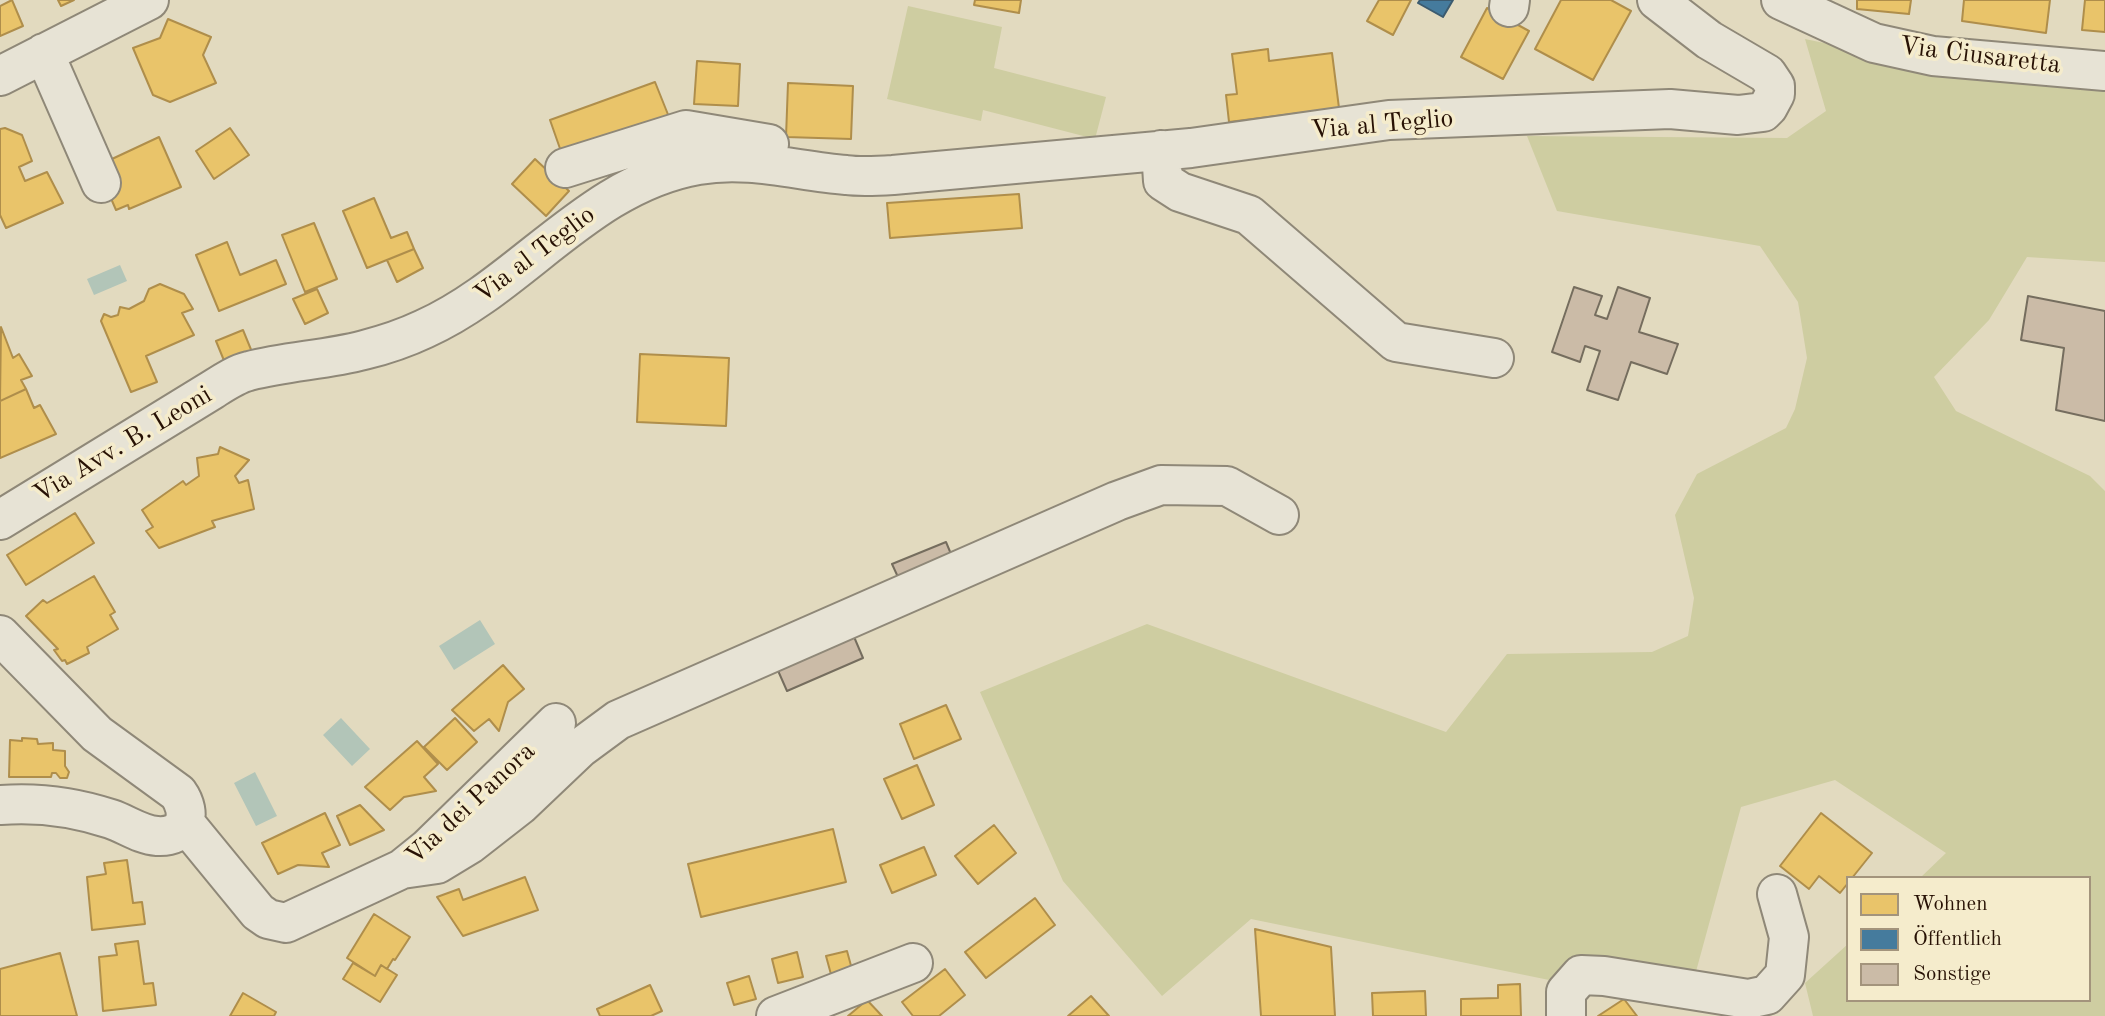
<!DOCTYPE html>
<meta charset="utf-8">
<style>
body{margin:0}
#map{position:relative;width:2105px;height:1016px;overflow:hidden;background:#e2dabf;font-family:"Old Standard TT",serif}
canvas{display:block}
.legend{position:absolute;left:1846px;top:876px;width:245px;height:126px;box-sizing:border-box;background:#f5eccc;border:2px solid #a3947c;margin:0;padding:9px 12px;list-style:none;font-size:21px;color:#271104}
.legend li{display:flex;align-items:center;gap:14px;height:35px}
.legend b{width:35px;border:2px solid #a3947c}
</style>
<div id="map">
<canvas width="2105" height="1016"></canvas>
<ul class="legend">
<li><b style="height:19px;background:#e9c46a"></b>Wohnen</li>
<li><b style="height:19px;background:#457b9d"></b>Öffentlich</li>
<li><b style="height:19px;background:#cbbba7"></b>Sonstige</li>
</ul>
</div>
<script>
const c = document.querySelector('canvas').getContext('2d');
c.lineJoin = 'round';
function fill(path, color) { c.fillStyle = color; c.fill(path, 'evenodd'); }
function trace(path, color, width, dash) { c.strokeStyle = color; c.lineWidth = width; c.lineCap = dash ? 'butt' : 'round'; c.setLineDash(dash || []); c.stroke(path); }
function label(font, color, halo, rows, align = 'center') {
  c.font = font + ' "Old Standard TT",serif'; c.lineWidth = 7; c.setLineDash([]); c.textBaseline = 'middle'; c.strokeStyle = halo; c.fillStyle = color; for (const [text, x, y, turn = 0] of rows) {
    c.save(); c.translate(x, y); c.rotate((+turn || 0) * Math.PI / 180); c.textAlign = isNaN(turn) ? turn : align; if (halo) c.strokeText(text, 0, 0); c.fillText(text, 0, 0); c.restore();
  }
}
fill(new Path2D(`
 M 908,6 L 1002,27 L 994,68 L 1106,97 L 1095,139 L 983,110 L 981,121 L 887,99 Z
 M 1805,39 L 1872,53 L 2105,89 L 2105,262 L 2027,257 L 1989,320 L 1934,377 L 1956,411 L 2090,476 L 2105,491 L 2105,1016 L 1813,1016 L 1805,983 L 1848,944 L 1848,1000 L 2089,1000 L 2089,878 L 1920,878 L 1946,853 L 1835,780 L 1741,807 L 1686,1008 L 1251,919 L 1162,996 L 1063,881 L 980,692 L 1147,624 L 1446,732 L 1507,654 L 1652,652 L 1688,636 L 1694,598 L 1675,515 L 1697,474 L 1786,428 L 1795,409 L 1807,358 L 1798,302 L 1760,246 L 1557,211 L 1527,136 L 1787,138 L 1826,111 Z`), '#cecda1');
fill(new Path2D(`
 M 120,265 L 127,281 L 94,295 L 87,279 Z
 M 480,620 L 495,644 L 454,670 L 439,646 Z
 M 341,718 L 370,749 L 352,766 L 323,735 Z
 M 255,772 L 277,816 L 256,826 L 234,783 Z`), '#b2c5b8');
const homes = new Path2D(`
 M 12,0 L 23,26 L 0,36 L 0,6 Z
 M 58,0 L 74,0 L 61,6 Z
 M 975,0 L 1021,0 L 1019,13 L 974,5 Z
 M 1379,0 L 1411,0 L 1393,35 L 1367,21 Z
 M 1561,0 L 1611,0 L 1631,11 L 1593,80 L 1535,49 Z
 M 1857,0 L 1911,0 L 1909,14 L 1857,9 Z
 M 1964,0 L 2050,0 L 2046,33 L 1962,21 Z
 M 2085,0 L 2105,0 L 2105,32 L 2082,30 Z
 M 1487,8 L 1529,31 L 1503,79 L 1461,57 Z
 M 168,19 L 211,37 L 203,55 L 216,83 L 170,102 L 153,95 L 133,48 L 160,38 Z
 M 1268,49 L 1269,61 L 1332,53 L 1339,108 L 1229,122 L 1226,95 L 1237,94 L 1232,54 Z
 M 697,61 L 740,64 L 738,106 L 694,104 Z
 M 655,82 L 671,122 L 564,160 L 550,120 Z
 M 788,83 L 853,86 L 851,139 L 786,137 Z
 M 5,128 L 22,135 L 32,161 L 19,167 L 25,181 L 47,172 L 63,203 L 6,228 L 0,215 L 0,129 Z
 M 230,128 L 249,155 L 214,179 L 196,151 Z
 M 159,137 L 181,187 L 129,209 L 128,205 L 116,210 L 97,166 Z
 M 535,159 L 569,191 L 546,216 L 512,184 Z
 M 1019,194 L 1022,228 L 890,238 L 887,203 Z
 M 374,198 L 391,238 L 407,232 L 414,249 L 367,268 L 343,211 Z
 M 314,223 L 337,279 L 305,292 L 282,235 Z
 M 227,242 L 240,275 L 276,260 L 286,284 L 219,311 L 196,255 Z
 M 414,249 L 423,268 L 397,282 L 387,260 Z
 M 160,284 L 184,294 L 193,309 L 182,313 L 194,335 L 146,356 L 157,382 L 131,392 L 101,321 L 104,314 L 111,317 L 118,315 L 120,307 L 129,309 L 144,301 L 149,289 Z
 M 317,289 L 328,313 L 305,324 L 293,299 Z
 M 1,327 L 13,358 L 19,354 L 32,376 L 21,380 L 26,389 L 0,401 Z
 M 243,330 L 252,352 L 225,363 L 216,341 Z
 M 640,354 L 729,358 L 726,426 L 637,422 Z
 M 26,389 L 34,408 L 40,405 L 56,434 L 0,458 L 0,401 Z
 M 220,447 L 249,460 L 235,476 L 239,483 L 248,480 L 254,509 L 212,521 L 215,527 L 159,548 L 146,531 L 153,527 L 142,510 L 183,481 L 186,485 L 199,476 L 197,458 L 218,454 Z
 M 75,513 L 94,543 L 26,585 L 7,555 Z
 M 94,576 L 115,612 L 110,615 L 118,629 L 87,647 L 89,653 L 67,664 L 65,660 L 62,661 L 54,650 L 58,649 L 26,616 L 43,600 L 47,603 Z
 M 503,665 L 524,689 L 508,702 L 499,731 L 489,719 L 474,731 L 452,710 Z
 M 946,705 L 961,739 L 914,759 L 900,724 Z
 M 455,718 L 477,742 L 447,770 L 424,747 Z
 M 22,738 L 37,739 L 38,744 L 53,743 L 53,750 L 65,751 L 65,766 L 69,772 L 67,778 L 60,778 L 56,773 L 52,773 L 51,777 L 9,777 L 10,740 L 22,741 Z
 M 417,741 L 438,764 L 424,777 L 436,791 L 404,797 L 390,810 L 365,787 Z
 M 917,765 L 934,805 L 902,819 L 884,779 Z
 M 360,805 L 384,830 L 350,845 L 337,816 Z
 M 325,813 L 340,845 L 322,853 L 329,867 L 298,865 L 278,874 L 262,843 Z
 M 1821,813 L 1872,853 L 1852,878 L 1848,878 L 1848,883 L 1840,893 L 1819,876 L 1809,889 L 1780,866 Z
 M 994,825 L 1016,853 L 978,884 L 955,856 Z
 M 833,829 L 846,882 L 701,917 L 688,864 Z
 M 924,847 L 936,875 L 892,893 L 880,865 Z
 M 127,860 L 133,903 L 142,902 L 145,924 L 92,930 L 87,877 L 106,874 L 104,863 Z
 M 525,877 L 538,910 L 463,936 L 437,897 L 459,889 L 463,900 Z
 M 1035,898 L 1055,925 L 986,978 L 965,952 Z
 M 374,914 L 410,937 L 395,960 L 393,959 L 387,969 L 381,965 L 375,976 L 347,958 Z
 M 1255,929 L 1331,947 L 1335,1016 L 1261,1016 Z
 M 138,941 L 144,984 L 153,983 L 156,1005 L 103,1011 L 99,957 L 117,955 L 115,944 Z
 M 847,951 L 853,973 L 832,978 L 826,956 Z
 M 797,952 L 803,977 L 778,983 L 772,959 Z
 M 60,953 L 77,1016 L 0,1016 L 0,969 Z
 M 353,963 L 375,976 L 381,965 L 397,975 L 380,1002 L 343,979 Z
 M 945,969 L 965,995 L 939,1016 L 913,1016 L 902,1002 Z
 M 749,976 L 756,999 L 734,1005 L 727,983 Z
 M 1520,984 L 1521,1016 L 1461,1016 L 1461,999 L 1498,998 L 1498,985 Z
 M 650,985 L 662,1011 L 651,1016 L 600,1016 L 597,1009 Z
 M 1425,991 L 1426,1016 L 1373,1016 L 1372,993 Z
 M 243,993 L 276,1012 L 274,1016 L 230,1016 Z
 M 1091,996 L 1109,1016 L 1068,1016 Z
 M 1624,999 L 1637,1016 L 1598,1016 Z
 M 867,1000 L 882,1016 L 848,1016 Z`);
fill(homes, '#e9c46a');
trace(homes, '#af8e4b', 2);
const public = new Path2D(`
 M 1420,0 L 1453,0 L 1443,17 L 1418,3 Z`);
fill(public, '#457b9d');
trace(public, '#3c5b6f', 2);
const building = new Path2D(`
 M 1574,287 L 1602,296 L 1595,315 L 1607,319 L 1618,287 L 1650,298 L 1639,332 L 1678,344 L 1667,374 L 1631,362 L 1618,400 L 1587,390 L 1600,351 L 1585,346 L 1580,362 L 1552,352 Z
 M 2028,296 L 2105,311 L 2105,421 L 2056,410 L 2064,348 L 2021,340 Z
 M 946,542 L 956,566 L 903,588 L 892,564 Z
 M 849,625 L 863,658 L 787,691 L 772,657 Z`);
fill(building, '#cbbba7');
trace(building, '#756d5e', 2);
const minor = new Path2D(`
 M 1781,0 L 1874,43 L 1933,56 L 2105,71
 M 1509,7 L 1510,0
 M 44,53 L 101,183
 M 0,76 L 149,0
 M 1161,150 L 1163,181 L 1180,192 L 1249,215 L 1396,342 L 1494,358
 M 565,168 L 686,130 L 769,144
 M 0,520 L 212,390 C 223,383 236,374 249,371 C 287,361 326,360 364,350 C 384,345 405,338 424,329 C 522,285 588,184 698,165 C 749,156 796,171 846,175 C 861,177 877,176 893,175 L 1191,148 L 1389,120 L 1670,109 L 1738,115 L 1763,112 L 1768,107 L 1775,94 L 1775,86 L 1767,74 L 1709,40 L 1657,0
 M 0,635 L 97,734 L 178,793 C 193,814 186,838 157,836 C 141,835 126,824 111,819 C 75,807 38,802 0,805
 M 185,823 L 258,912 L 268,919 L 286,923 L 402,869 L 428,848 L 556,723
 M 402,869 L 437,864 L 470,844 L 520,805 L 580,748 L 618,720 L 1117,501 L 1161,485 L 1227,486 L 1279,515
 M 776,1016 L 913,963
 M 1566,1016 L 1566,992 L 1581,975 L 1604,976 L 1748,999 L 1767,995 L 1785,975 L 1789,937 L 1777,894`);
trace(minor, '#8f8878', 42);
trace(minor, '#e7e3d5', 38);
label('26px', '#271104', '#f5eccc', [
 ["Via Ciusaretta",1980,56,7],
 ["Via al Teglio",1382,125,-5],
 ["Via al Teglio",535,255,-37],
 ["Via Avv. B. Leoni",123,445,-31],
 ["Via dei Panora",471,804,-43]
]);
</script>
